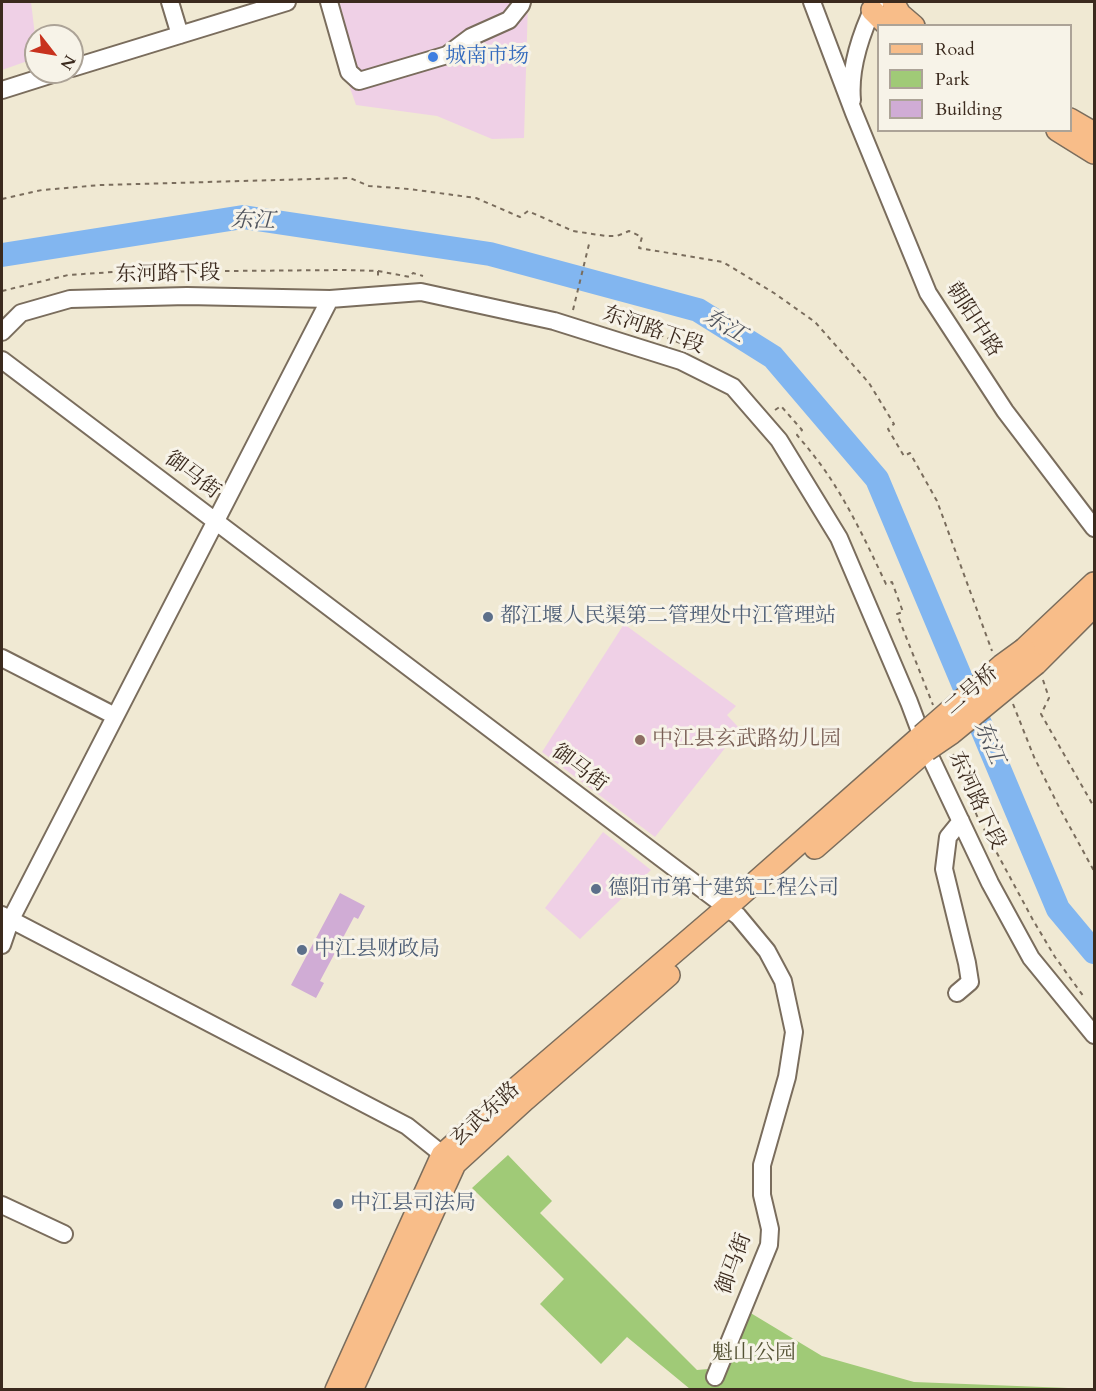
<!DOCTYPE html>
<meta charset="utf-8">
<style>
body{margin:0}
#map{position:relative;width:1096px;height:1391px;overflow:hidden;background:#f0e9d3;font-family:Cardo,serif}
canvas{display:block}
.frame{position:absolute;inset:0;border:3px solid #3b2a1e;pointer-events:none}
.legend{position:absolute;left:877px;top:24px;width:195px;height:108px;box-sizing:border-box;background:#f7f3e8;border:2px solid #aca397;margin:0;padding:8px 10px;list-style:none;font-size:18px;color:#3b2a1e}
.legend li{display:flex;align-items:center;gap:12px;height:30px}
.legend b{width:30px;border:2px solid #aca397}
.north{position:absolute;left:24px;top:24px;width:60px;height:60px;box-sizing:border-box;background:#f7f3e8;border:2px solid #aca397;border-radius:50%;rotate:121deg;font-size:16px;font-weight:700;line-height:24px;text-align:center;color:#3b2a1e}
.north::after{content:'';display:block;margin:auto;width:21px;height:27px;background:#c8321e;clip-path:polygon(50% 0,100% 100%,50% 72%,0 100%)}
</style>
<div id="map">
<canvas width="1096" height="1391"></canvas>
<div class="frame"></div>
<ul class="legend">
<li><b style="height:8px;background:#f8bd89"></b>Road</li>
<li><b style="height:16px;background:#a0ca77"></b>Park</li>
<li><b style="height:16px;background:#d0acd5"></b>Building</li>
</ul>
<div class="north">N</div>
</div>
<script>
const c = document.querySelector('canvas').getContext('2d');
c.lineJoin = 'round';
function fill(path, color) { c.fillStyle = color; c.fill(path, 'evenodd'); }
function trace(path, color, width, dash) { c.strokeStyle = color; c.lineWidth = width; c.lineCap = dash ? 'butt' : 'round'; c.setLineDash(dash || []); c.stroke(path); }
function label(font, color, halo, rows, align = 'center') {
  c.font = font + ' Cardo,"Noto Serif SC",serif'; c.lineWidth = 6; c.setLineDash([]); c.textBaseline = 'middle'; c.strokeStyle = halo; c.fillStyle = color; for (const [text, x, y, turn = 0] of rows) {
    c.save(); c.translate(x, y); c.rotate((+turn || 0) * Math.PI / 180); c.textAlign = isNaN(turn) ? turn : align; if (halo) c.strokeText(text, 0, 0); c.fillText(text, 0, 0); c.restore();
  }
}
fill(new Path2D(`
 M 2,2 L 31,2 L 36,44 L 36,58 L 2,70 Z
 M 346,2 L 528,2 L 524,138 L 492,139 L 437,116 L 356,105 L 322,8 Z
 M 624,624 L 736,706 L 727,715 L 740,729 L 655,837 L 542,752 Z
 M 603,832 L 651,870 L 580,939 L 545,908 Z`), '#efd0e6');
fill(new Path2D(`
 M 508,1155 L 552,1201 L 540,1213 L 697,1370 L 708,1369 L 739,1306 L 822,1356 L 914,1382 L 1094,1389 L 690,1389 L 627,1337 L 601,1364 L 540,1304 L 564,1279 L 472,1188 Z`), '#a0ca77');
trace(new Path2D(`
 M 2,255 L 243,217 L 490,254 L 698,310 L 773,357 L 877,479 L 1058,909 L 1094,952`), '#82b6f0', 24);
fill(new Path2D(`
 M 340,893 L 365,906 L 358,919 L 354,917 L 320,981 L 324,983 L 316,998 L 291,985 Z`), '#d0acd5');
const minor = new Path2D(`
 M 170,2 L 180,35
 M 329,2 L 349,72 L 359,81 L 447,55 L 471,37 L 509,20 L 521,5 L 522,2
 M 812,2 L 854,113 L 928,293 L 1005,411 L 1094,528
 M 72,68 L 287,2
 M 2,90 L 59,72
 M 852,100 C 849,67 862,31 876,2
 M 2,332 L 21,313 L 70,299 L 187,296 L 330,299 L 421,292 L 554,321 L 681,361 L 733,387 L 779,440 L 839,538 L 909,702 L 927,750 L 990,883 L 1031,958 L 1094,1035
 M 2,360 L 738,916 L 767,951 L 783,981 L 794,1032 L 787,1077 L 762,1165 L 762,1195 L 770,1229 L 769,1245 L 715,1377
 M 2,658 L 115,716
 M 2,915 L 407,1126 L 452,1162
 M 2,945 L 11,919 L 330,299
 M 957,993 L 970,982 L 967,963 L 944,869 L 948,837 L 961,821
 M 2,1205 L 64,1234`);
const major = new Path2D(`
 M 893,2 L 900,14 L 914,26
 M 872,10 L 888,26
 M 1070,119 L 1094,133
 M 1057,130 L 1094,153
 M 1024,649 L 1094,583
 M 1036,664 L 1094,606
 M 815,848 L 927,750
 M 336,1390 L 442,1155 L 515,1089 L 726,908 L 922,735
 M 352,1390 L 455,1164 L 525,1100 L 669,975`);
trace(minor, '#7a6d5d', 20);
trace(major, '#7a6d5d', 24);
trace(new Path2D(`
 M 2,199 L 42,190 L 101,185 L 350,178 L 369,186 L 409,189 L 476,198 L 520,217 L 528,211 L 573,231 L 606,236 L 617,236 L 629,231 L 642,237 L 639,248 L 723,262 L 774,293 L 815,322 L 869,383 L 894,424 L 888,429 L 904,456 L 910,453 L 937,501 L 992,651
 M 378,271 L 378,279
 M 2,291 L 68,275 L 113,272 L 343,270 L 378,271 L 410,277 L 413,273 L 423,276
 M 573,310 L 590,240
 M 653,337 L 655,333 L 685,345 L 685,347
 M 775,410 L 781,406 L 802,430 L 797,435 C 807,447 817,459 826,472 C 850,507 868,546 886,584 L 892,582 L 903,612 L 897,614 L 933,705
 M 1043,680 L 1049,698 L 1041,714 L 1094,807
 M 1013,704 L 1034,757 L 1060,809 L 1094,871
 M 953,754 L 977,816 L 1033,920 L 1055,957 L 1084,997`), '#7a6d5d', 2, [4.5, 4.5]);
trace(minor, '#fff', 16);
trace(major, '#f8bd89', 21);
const majorBridge = new Path2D(`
 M 922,735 L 1002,665 L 1024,649
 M 927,750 L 952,733 L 1036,664`);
trace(majorBridge, '#7a6d5d', 24, []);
trace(majorBridge, '#f8bd89', 21);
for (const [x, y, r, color] of [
 [433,57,6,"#3f7fe0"],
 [488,617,6,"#5c6f8a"],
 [640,740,6,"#8d6e63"],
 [596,889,6,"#5c6f8a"],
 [302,950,6,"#5c6f8a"],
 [338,1204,6,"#5c6f8a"]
]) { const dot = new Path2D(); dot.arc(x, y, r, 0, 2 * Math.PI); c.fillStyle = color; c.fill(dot); trace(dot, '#f7f3e8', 2); }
label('21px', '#366cbe', '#f7f3e8', [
 ["城南市场",445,57]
], 'left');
label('21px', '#3b2a1e', '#f7f3e8', [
 ["东河路下段",168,275,-1],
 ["朝阳中路",973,320,57],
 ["东河路下段",653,331,19],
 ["御马街",192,476,37],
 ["二号桥",972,691,-41],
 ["御马街",579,769,37],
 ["东河路下段",976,801,65],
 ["玄武东路",486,1115,-42],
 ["御马街",735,1264,-70]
]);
label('21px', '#4e5e75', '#f7f3e8', [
 ["都江堰人民渠第二管理处中江管理站",500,617],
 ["德阳市第十建筑工程公司",608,889],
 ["中江县财政局",314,950],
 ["中江县司法局",350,1204]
], 'left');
label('21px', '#785e54', '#f7f3e8', [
 ["中江县玄武路幼儿园",652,740]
], 'left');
label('21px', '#545234', '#f7f3e8', [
 ["魁山公园",754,1354]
]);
label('italic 22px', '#50545d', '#f7f3e8', [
 ["东江",253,222,2],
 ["东江",724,327,31],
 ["东江",988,743,67]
]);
</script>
